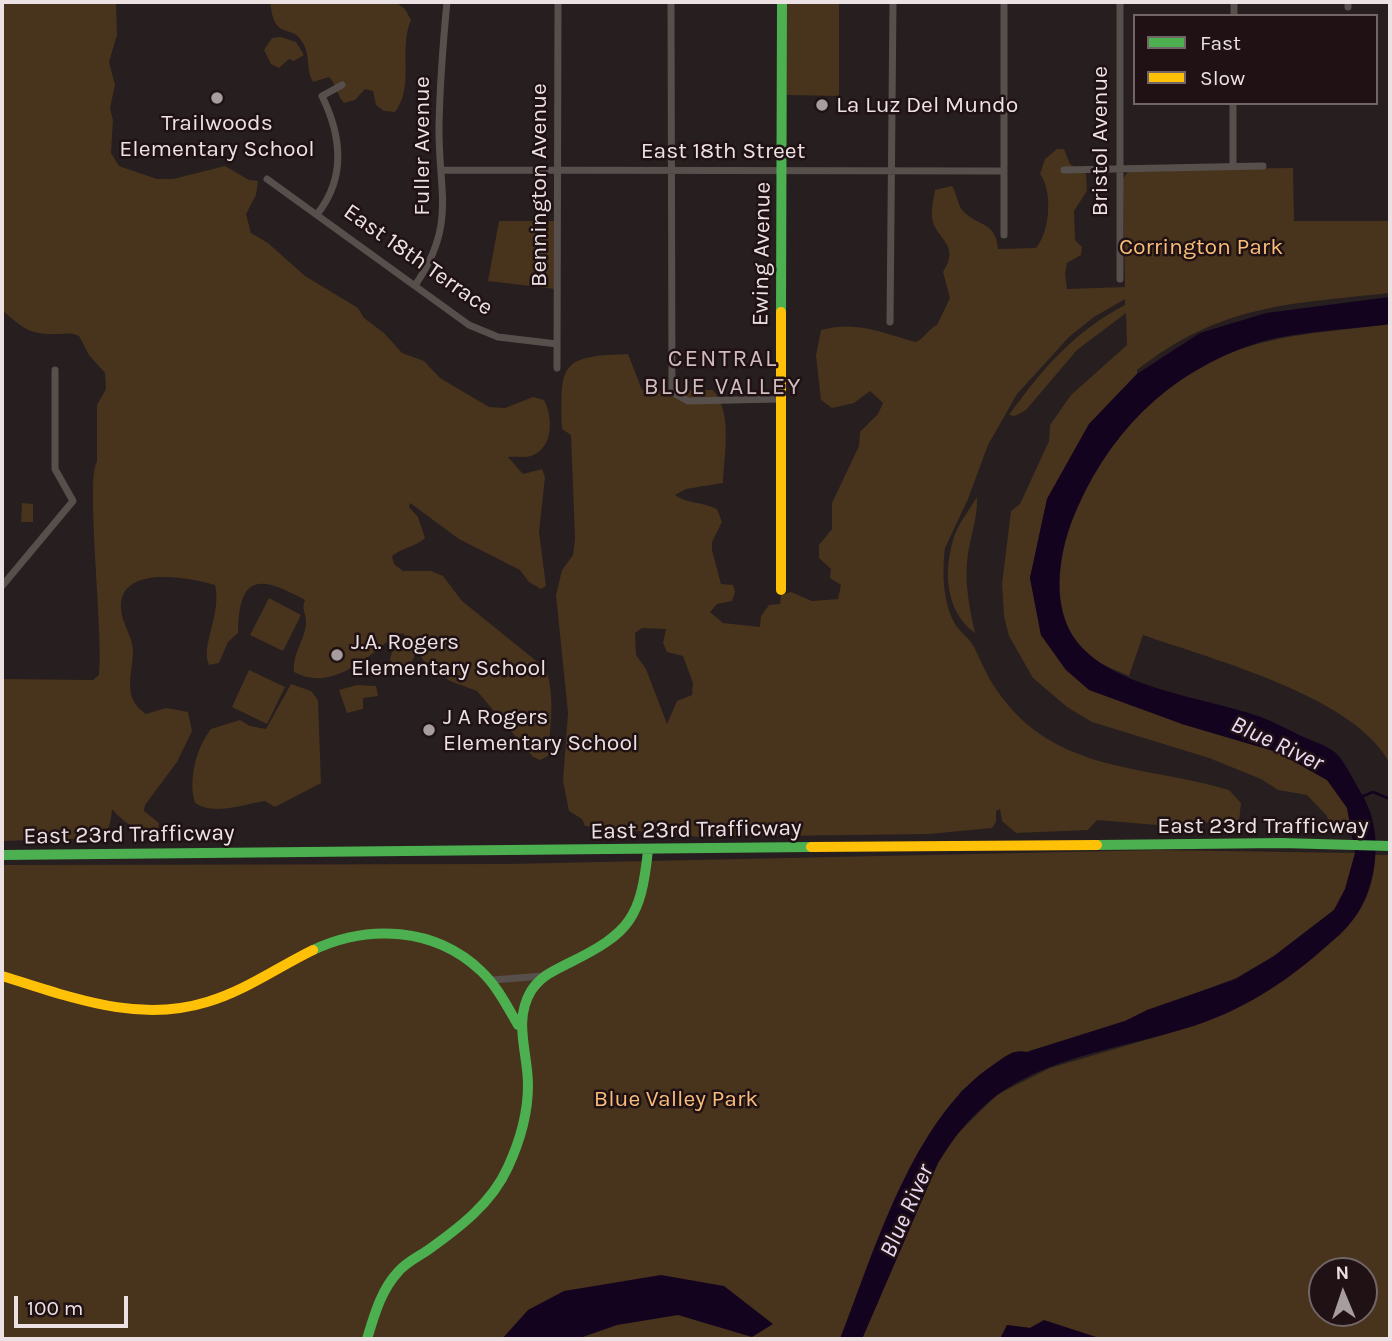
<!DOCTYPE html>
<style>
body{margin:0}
#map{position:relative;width:1392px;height:1341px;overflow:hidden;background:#261e1f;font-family:Karla,sans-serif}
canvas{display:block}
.frame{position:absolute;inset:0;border:4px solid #ece2e3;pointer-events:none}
.legend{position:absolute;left:1133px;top:14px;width:245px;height:91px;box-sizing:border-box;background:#201214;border:2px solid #726567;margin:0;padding:9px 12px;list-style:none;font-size:21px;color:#ece2e3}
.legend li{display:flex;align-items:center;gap:14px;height:35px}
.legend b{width:35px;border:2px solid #726567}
.north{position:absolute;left:1308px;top:1257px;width:70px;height:70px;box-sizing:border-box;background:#201214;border:2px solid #726567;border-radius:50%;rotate:358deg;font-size:19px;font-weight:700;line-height:28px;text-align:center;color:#ece2e3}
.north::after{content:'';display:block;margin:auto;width:24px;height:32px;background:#a79d9e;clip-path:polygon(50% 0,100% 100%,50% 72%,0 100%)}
.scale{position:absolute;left:14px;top:1296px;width:114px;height:32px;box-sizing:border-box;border:4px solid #ece2e3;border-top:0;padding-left:9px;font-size:21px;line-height:24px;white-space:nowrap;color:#ece2e3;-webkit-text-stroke:5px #201214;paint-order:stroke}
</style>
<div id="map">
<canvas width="1392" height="1341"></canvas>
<div class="frame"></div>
<ul class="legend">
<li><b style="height:9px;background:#4caf50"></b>Fast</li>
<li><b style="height:9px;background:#ffc107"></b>Slow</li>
</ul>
<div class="north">N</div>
<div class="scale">100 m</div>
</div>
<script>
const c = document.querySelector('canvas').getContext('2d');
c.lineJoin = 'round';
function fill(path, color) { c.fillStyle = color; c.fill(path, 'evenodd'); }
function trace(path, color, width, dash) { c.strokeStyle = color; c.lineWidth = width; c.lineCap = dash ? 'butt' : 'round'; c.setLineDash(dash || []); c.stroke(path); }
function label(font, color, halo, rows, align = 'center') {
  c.font = font + ' Karla,sans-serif'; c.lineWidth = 5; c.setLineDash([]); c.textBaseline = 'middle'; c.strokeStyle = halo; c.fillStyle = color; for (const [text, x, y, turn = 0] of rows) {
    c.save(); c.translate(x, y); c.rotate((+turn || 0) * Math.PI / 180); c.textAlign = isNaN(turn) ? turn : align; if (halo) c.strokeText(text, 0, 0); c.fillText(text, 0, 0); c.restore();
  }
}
fill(new Path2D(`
 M 2,2 L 116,2 L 117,35 L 109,62 L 115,85 L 110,108 L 113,120 L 111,153 L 119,166 L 157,179 L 173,179 L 225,166 L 249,180 L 258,181 L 256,195 L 246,214 L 251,233 L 268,243 L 305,276 L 358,308 L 364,318 L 384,333 L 402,353 L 424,361 L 440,378 L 489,407 L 505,408 L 533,397 L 544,400 C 553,417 554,448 531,456 C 524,458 514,456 508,457 L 523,474 L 542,469 L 545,477 L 539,532 L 546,586 L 541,589 L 529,582 L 520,570 L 459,539 L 410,503 L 409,507 L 418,517 L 425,538 C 416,547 403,547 392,556 L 394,564 L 403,571 L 431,571 L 443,576 L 462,601 L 545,668 C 556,693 550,729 548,756 L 540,760 L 533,757 L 477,691 L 450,681 L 425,663 L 417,650 L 409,668 L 402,673 L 396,671 L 390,659 L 392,652 L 403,646 L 407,638 L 403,633 L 394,636 C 366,659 331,692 294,672 C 292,653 306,639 306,622 C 306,612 301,610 305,600 C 259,575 239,574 238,633 L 228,642 L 219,663 L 209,665 C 200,646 222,614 215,585 C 189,577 118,564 121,609 C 122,624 132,635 133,650 C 133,675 121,697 146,714 L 166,708 L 188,712 L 192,731 L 177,762 L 145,805 L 144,811 L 159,823 L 158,830 C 139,834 124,823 112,809 C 111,821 110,832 98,838 L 2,841 L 2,679 L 93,680 L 99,675 C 104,639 85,477 97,462 L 97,405 L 106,389 L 105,373 L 89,355 L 79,336 C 71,332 66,334 57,334 C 28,335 22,327 2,310 Z
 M 270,2 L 395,2 L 405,9 L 411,20 C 398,50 415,87 395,112 L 384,111 L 376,105 L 373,91 L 365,89 L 355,100 L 344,103 C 336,94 337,85 329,77 L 313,82 C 306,71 310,56 304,45 C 292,20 275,45 270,2 Z
 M 787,3 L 839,4 L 839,96 L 787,95 Z
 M 281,37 L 296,42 L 304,55 L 294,61 L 289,59 L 279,68 L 271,64 L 264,50 L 272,38 Z
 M 1057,149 L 1064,149 L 1070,164 L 1086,174 L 1087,191 L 1074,211 L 1075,240 L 1082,247 L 1081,255 L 1067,263 L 1065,274 L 1067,289 L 1125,287 L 1123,179 L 1129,170 L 1293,168 L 1294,221 L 1390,221 L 1390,293 C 1288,304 1222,304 1137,370 L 1137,374 L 1089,424 L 1047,499 L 1030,578 L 1041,635 L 1066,670 L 1182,724 L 1277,752 L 1327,780 L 1348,808 L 1353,832 L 1331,832 L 1327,816 L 1307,795 L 1278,790 L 1261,779 L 1209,758 L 1092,722 L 1067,707 L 1033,678 L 1009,636 L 1004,616 L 1002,584 L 1011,511 L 1020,504 L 1049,441 L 1050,425 L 1071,395 L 1127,345 L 1126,313 L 1077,350 L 1026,410 L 1015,416 L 1009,415 C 1042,369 1075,331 1125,305 L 1125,299 L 1094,317 L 1070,336 L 1017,394 L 988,445 L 968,499 L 945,548 C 942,570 943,602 954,622 C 958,631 969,637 974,647 C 981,661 987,676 996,689 C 1053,774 1143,764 1229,790 L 1241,803 L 1239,822 L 1165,823 L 1157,825 L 1097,820 L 1088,830 L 1016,833 L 1002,821 L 1000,809 L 996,811 L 996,822 L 992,828 L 929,834 L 699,837 L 585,826 L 582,819 L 569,811 L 563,781 L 568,713 L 556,595 L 562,570 L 573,555 L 575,539 L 571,435 L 562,429 C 560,364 560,356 628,354 L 642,390 L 713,390 C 733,414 724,453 723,483 L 686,489 L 675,495 C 688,504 703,502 717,509 L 722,522 L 712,542 L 712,550 L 721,584 L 733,585 L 735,592 L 732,601 L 717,604 L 710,612 L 723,623 L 760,627 L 761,616 L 769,605 L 780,604 L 781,595 L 791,592 L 812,601 L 838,599 L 841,585 L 830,578 L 831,569 L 819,558 L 819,545 L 832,529 L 832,503 L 859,446 L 860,432 L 878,414 L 883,403 L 870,391 L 854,403 L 832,408 L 821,400 L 816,356 L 821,330 C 857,320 882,333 916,342 C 926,337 928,329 937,325 L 950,298 L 943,272 C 962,243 934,239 932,217 C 931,209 934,198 935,190 L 952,186 C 957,193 957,204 963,211 C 978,227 996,221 998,249 L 1036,248 C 1050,231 1053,192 1040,174 L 1045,159 ZM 642,628 L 666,629 L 663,643 L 667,652 L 683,656 L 693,683 L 692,695 L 677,701 L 667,724 L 646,669 L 636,655 L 635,633 Z
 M 499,221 L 555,221 L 555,289 L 488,281 Z
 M 1390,324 L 1390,764 C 1357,697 1211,659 1143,635 L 1129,676 C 1118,671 1105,666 1095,660 C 1021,611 1079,481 1122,431 C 1149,401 1182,376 1219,358 C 1272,333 1333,332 1390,324 Z
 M 977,497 C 978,519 969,539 967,562 C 965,586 970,610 975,633 C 944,611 943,568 955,534 C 960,521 970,509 977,497 Z
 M 22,503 L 33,504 L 33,522 L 21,522 Z
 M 269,598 L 301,615 L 283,651 L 250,635 Z
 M 249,670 L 285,687 L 267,724 L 232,707 Z
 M 291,684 L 311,691 L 318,700 L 321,783 L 275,807 L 265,801 C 244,804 214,816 195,803 C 188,780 196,748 211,729 L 240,720 L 250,726 L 266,729 Z
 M 357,685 L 376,686 L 378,696 L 363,698 L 363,709 L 347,713 L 339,690 Z
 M 1159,850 L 1355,853 L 1346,889 L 1334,910 L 1274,956 L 1236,978 L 1125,1021 L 1026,1052 L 1013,1052 L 961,1091 L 840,1339 L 2,1339 L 2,865 L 507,864 Z
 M 1375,855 L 1390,855 L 1390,1339 L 1102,1339 L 1044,1321 L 1030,1328 L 1007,1325 L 1000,1339 L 862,1339 L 938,1163 L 954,1137 L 998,1094 L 1050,1068 L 1197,1025 L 1340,935 C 1362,913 1375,886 1375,855 ZM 1322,1271 L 1364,1271 L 1364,1313 L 1322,1313 Z`), '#48331c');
fill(new Path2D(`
 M 1390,297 L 1390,324 C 1352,329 1292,332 1257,343 C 1167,372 1105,436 1071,523 C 1058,558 1052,606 1075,639 C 1110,688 1203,697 1258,716 C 1272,721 1285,728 1299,735 C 1310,740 1329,746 1338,755 C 1347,766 1354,781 1361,793 C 1380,823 1379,862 1367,894 C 1358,919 1341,934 1321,951 C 1285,983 1239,1012 1193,1026 C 1129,1047 1051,1055 996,1096 C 972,1114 954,1137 938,1163 L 862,1339 L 840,1339 C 874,1252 913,1118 993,1065 C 1005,1057 1013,1049 1027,1052 L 1125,1021 L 1147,1010 L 1236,979 L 1274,956 L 1334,910 L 1345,889 L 1355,853 L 1347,808 L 1327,780 L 1277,752 L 1182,724 L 1089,690 L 1066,670 L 1041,635 L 1030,578 L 1047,499 L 1089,424 L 1137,374 L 1200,333 L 1266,313 Z
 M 661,1275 L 724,1286 L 773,1324 L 752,1337 L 678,1315 L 617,1325 L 577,1339 L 502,1339 L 528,1310 L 564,1291 Z
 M 1044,1320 L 1102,1339 L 1000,1339 L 1007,1325 L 1030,1328 Z`), '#14031f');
trace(new Path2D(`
 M 1361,797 L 1373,792 L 1390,799`), '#14031f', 2.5);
trace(new Path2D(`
 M 671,2 L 672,392 L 688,401 L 779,399
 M 1004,2 L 1004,235
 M 1120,2 L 1120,279
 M 1348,2 L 1348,7
 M 1234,16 L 1234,2
 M 1233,166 L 1233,103
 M 443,170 L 1003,171
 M 1064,170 L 1263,166
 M 267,179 L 469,325 L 498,337 L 557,344
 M 318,213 C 346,177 341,135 322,96 L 342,85
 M 416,284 C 457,223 438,191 439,125 C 440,83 443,43 447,2
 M 890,322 L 893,2
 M 557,368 L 558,2
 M 2,586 L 73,501 L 55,469 L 55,370
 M 493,980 L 543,976`), '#574f4c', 7);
trace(new Path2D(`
 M 781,312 L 782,2
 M 1097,845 L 1282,843 L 1390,846
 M 2,855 L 811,847
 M 313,950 C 368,924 435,927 481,971 C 497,986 507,1006 518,1025
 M 367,1339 C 374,1316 381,1290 398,1272 C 406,1262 418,1257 428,1250 C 459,1228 492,1203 508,1167 C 520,1141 528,1113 528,1085 C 528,1053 513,1021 531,991 C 541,976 553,971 569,963 C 630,933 641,918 648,850`), '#4caf50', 10);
trace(new Path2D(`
 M 781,590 L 781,312
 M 811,847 L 1097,845
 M 2,976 C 69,996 136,1024 207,1002 C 245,991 278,967 313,950`), '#ffc107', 10);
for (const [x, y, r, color] of [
 [217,98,7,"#a79d9e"],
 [822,105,7,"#a79d9e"],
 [337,655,7,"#a79d9e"],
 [429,730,7,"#a79d9e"]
]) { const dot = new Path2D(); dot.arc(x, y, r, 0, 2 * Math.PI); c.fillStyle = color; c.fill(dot); trace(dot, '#201214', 2.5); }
label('23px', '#ece2e3', '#201214', [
 ["La Luz Del Mundo",836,105],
 ["Trailwoods",217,123,"center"],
 ["Elementary School",217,149,"center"],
 ["J.A. Rogers",351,642],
 ["Elementary School",351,668],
 ["J A Rogers",443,717],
 ["Elementary School",443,743]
], 'left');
label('23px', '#ece2e3', '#201214', [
 ["Bristol Avenue",1100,141,-90],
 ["Fuller Avenue",422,146,-90],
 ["East 18th Street",723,151],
 ["Bennington Avenue",539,185,-90],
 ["Ewing Avenue",762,254,-89],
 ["East 18th Terrace",418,260,35],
 ["East 23rd Trafficway",1263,826],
 ["East 23rd Trafficway",696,830,-1],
 ["East 23rd Trafficway",129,835,-1]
]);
label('23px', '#f8bd78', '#201214', [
 ["Corrington Park",1201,247],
 ["Blue Valley Park",676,1099]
]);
c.letterSpacing = '2px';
label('24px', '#d0bcbe', '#201214', [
 ["CENTRAL",723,359],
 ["BLUE VALLEY",723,387]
]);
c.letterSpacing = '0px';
label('italic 24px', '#ebdaf7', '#201214', [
 ["Blue River",1277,744,25],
 ["Blue River",907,1211,-66]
]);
</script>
